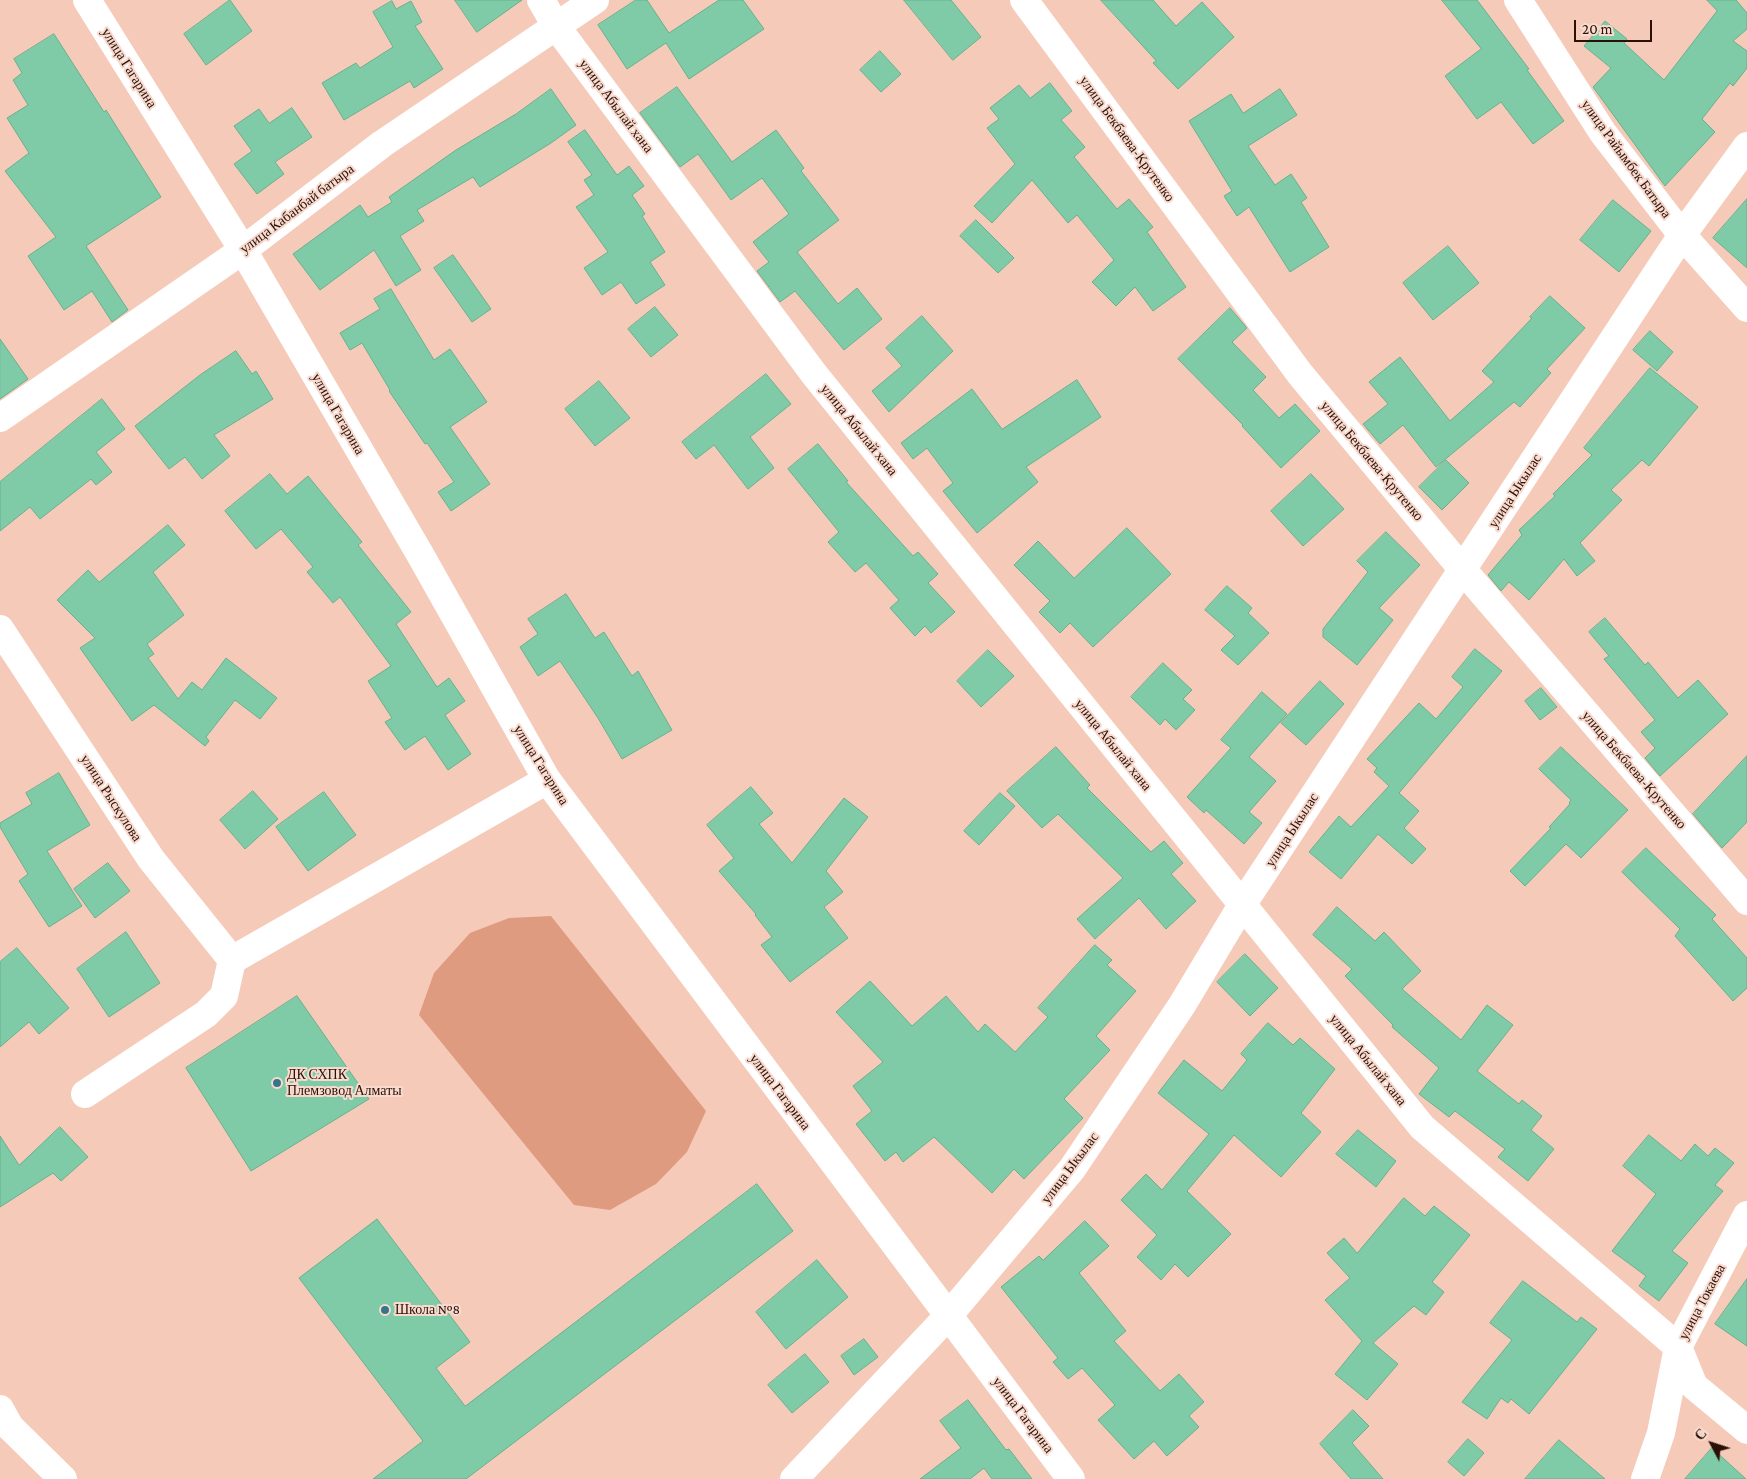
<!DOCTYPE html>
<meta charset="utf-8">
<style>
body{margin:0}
#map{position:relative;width:1747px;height:1479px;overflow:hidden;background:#f5cab8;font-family:"Crimson Pro",serif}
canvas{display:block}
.north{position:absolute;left:1687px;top:1419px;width:50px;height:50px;-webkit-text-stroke:4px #f8dacf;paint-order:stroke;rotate:310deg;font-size:14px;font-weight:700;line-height:20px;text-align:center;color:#2a1006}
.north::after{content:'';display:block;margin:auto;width:18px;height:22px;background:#2a1006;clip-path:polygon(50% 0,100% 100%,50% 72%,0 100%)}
.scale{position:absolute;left:1574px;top:20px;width:78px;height:22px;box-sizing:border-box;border:2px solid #2a1006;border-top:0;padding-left:6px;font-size:15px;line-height:18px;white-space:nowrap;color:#2a1006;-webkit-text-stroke:4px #f8dacf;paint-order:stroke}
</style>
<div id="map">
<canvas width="1747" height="1479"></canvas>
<div class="north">С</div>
<div class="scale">20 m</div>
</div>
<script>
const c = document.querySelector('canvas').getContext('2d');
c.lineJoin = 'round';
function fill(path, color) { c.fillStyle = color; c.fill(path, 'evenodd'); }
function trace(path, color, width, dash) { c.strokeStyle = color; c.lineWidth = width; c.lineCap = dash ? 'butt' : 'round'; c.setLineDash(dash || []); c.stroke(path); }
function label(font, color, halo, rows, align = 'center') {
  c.font = font + ' "Crimson Pro",serif'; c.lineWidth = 4; c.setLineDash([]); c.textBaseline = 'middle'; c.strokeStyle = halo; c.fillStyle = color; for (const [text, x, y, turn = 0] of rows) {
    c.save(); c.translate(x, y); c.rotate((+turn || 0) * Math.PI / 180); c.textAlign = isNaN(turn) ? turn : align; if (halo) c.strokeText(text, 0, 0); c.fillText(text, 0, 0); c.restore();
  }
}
fill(new Path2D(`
 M 551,916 L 706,1111 L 687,1152 L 656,1184 L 610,1210 L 574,1205 L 419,1015 L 434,973 L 470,933 L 509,918 Z`), '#df9b7f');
const building = new Path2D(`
 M 230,0 L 252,31 L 206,65 L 184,34 Z
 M 455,0 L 522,0 L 477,32 Z
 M 636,0 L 647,0 L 669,33 L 719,0 L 743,0 L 764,29 L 689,79 L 666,43 L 627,69 L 598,25 Z
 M 904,0 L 951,0 L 981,37 L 953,60 Z
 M 1101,0 L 1153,0 L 1176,26 L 1202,2 L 1234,37 L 1178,89 L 1153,63 L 1156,61 Z
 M 1442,0 L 1477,0 L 1529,69 L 1527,70 L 1564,121 L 1533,144 L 1501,102 L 1477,119 L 1445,76 L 1481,49 Z
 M 1707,0 L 1736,0 L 1747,13 L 1747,29 L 1733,41 L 1747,51 L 1747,68 L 1733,86 L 1730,83 L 1702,119 L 1715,132 L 1665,186 L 1593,87 L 1611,68 L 1584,46 L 1605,21 L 1627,39 L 1624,43 L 1664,80 L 1717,11 Z
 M 392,1 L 396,9 L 411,1 L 422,22 L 415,26 L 443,69 L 414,88 L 410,81 L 344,120 L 322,83 L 356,63 L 360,68 L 393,47 L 373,12 Z
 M 54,34 L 104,112 L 106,110 L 161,197 L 86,246 L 128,310 L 112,322 L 92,291 L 64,310 L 28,256 L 56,237 L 5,171 L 29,153 L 7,118 L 28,105 L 13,80 L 22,73 L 14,59 Z
 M 880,51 L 901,74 L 881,92 L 860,70 Z
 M 1050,83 L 1072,111 L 1061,120 L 1085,147 L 1074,157 L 1117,209 L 1129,199 L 1153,227 L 1147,232 L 1186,287 L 1153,311 L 1135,287 L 1116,306 L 1092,282 L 1114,260 L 1077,215 L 1068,223 L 1032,180 L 992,223 L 974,206 L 1015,164 L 987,128 L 999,119 L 990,108 L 1019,85 L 1030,98 Z
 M 677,87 L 732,162 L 776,130 L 804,168 L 801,171 L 839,220 L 797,252 L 838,304 L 857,288 L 882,319 L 844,350 L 795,291 L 780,302 L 757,271 L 769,262 L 753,242 L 789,214 L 762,178 L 731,200 L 698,154 L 680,167 L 640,113 Z
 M 551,89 L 576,125 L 551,143 L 480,187 L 473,177 L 417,210 L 424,221 L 400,236 L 421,270 L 396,286 L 374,250 L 320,290 L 293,254 L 360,205 L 368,217 L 392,202 L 389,197 L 456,150 L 516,114 Z
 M 1280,89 L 1297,115 L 1248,146 L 1275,185 L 1291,174 L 1307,198 L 1301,202 L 1329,247 L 1290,272 L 1249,207 L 1237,216 L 1224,196 L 1232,191 L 1189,121 L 1231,94 L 1243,113 Z
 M 292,108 L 312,137 L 275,162 L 284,174 L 257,194 L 234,164 L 252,151 L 234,126 L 259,109 L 269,123 Z
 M 585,130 L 617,175 L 629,166 L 644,186 L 632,195 L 645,214 L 642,216 L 665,252 L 650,262 L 665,285 L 636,304 L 621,282 L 602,295 L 584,268 L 608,252 L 576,207 L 594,195 L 584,180 L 592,175 L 568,142 Z
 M 1747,199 L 1747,268 L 1713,238 Z
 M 1613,200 L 1651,231 L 1619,272 L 1580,240 Z
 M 976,220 L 1014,258 L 998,273 L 960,236 Z
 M 1448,246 L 1479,283 L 1433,320 L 1403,283 Z
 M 453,255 L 491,309 L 472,322 L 434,268 Z
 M 391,289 L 434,360 L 450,349 L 487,402 L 450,427 L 490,484 L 451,511 L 438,492 L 454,482 L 427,443 L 425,444 L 389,391 L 390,390 L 362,343 L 350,350 L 340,333 L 380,309 L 374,299 Z
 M 1550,296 L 1585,328 L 1547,369 L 1551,373 L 1520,407 L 1514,402 L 1436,467 L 1403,425 L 1380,444 L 1363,424 L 1388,404 L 1369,382 L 1400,357 L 1450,421 L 1494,382 L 1482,371 L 1532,318 L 1530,317 Z
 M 655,307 L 678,335 L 651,357 L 628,329 Z
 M 1230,308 L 1247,328 L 1232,342 L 1266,377 L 1253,390 L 1279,418 L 1295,404 L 1320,431 L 1281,468 L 1242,426 L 1243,425 L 1178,359 Z
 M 922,316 L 953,351 L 889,412 L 872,391 L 902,366 L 886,348 Z
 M 1650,331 L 1673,352 L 1657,371 L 1633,350 Z
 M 0,339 L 28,379 L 0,399 Z
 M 236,351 L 252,374 L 256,371 L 273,399 L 214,435 L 230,456 L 202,479 L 185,457 L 169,469 L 135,426 L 200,375 Z
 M 1650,368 L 1698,407 L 1649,466 L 1642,460 L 1611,490 L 1622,500 L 1580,543 L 1595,561 L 1577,576 L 1564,559 L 1529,600 L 1509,582 L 1501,591 L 1488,575 L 1522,535 L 1519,530 L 1555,496 L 1553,494 L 1592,455 L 1584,448 Z
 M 766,374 L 791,404 L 750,437 L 774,468 L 748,489 L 714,445 L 696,459 L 682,442 Z
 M 1077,380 L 1101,417 L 1026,467 L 1038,482 L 977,533 L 943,491 L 953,483 L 927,448 L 913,459 L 901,443 L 972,389 L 1002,429 Z
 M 599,381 L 630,418 L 595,446 L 565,409 Z
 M 102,399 L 125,429 L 96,452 L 112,472 L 96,485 L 91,479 L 40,519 L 30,507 L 0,531 L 0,482 Z
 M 818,444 L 848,481 L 846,482 L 913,556 L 918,552 L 938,574 L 928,583 L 955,612 L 931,633 L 925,626 L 915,636 L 890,608 L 899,600 L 866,563 L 855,572 L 828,542 L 839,532 L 788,469 Z
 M 1446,460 L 1469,483 L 1442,510 L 1419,487 Z
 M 270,474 L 287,494 L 308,476 L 362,542 L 358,545 L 411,612 L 396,624 L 437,687 L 449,678 L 465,701 L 445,715 L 471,754 L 448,770 L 425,736 L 405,750 L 385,722 L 392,718 L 368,681 L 391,666 L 340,597 L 333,603 L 307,572 L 313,567 L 281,529 L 256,549 L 225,511 Z
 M 1311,474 L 1344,509 L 1303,546 L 1271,511 Z
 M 168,525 L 185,545 L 153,572 L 184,615 L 147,644 L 154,654 L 148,658 L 178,699 L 192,682 L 202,690 L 226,658 L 277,698 L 260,719 L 235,700 L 206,737 L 209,741 L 205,746 L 154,705 L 132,721 L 80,648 L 95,638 L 57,600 L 88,570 L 99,582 Z
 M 1127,528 L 1171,574 L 1093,647 L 1070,623 L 1060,633 L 1039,612 L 1050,601 L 1014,565 L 1038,541 L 1074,578 Z
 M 1386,532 L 1420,565 L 1379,608 L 1393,620 L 1357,665 L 1323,637 L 1323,629 L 1368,572 L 1357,561 Z
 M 1227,586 L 1252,608 L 1248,613 L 1269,633 L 1238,665 L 1221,650 L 1235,636 L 1205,610 Z
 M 566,594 L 595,638 L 604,632 L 632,676 L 638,671 L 672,730 L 622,759 L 598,718 L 560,661 L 538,676 L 520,647 L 538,634 L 528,619 Z
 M 1605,618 L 1645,665 L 1648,662 L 1678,698 L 1698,680 L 1728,714 L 1660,776 L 1645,758 L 1655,748 L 1641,732 L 1655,720 L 1604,659 L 1609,656 L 1589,632 Z
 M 1475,649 L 1502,671 L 1399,793 L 1419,811 L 1404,828 L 1426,849 L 1412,864 L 1378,834 L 1341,879 L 1309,852 L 1339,816 L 1351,827 L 1389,786 L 1374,772 L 1377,768 L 1367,759 L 1419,703 L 1436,719 L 1463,687 L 1452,677 Z
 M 988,650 L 1014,676 L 981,707 L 957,681 Z
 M 1163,663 L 1192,690 L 1183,699 L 1195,710 L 1176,730 L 1165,719 L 1160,725 L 1131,697 Z
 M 1320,681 L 1344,704 L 1306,745 L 1281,723 Z
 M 1541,688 L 1557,707 L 1540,720 L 1525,701 Z
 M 1262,692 L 1287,714 L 1249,757 L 1276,781 L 1249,812 L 1262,823 L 1244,844 L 1206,810 L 1204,813 L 1187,797 L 1231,748 L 1221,740 Z
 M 1056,747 L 1090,785 L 1087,788 L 1151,852 L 1164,841 L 1183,863 L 1171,874 L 1196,901 L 1166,929 L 1139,898 L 1095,939 L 1077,919 L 1123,878 L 1058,814 L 1042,828 L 1007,791 Z
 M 1561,747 L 1628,810 L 1581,858 L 1566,844 L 1525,886 L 1510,871 L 1551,828 L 1549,827 L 1570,804 L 1569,803 L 1571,800 L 1539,769 Z
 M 1747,756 L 1747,822 L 1722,848 L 1693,814 Z
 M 59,773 L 90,825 L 47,851 L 82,906 L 49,927 L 19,881 L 28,874 L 0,827 L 0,823 L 32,804 L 26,793 Z
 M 751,787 L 773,813 L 759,824 L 792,863 L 844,798 L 868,817 L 826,871 L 843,892 L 824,907 L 848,938 L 790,982 L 761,945 L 772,937 L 755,915 L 756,914 L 719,871 L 734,858 L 707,825 Z
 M 253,791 L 278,819 L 245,849 L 220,820 Z
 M 324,792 L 356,835 L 308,871 L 276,827 Z
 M 1000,793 L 1015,806 L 979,845 L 964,831 Z
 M 1646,848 L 1716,915 L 1712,919 L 1747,958 L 1747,988 L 1733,1001 L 1675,936 L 1680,929 L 1622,872 Z
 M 108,863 L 130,891 L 95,918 L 74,889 Z
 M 1337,907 L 1375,941 L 1384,932 L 1421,971 L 1402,989 L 1461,1040 L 1487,1005 L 1513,1025 L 1477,1071 L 1519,1104 L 1522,1100 L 1542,1116 L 1531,1130 L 1554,1149 L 1528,1181 L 1498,1157 L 1505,1149 L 1455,1111 L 1449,1117 L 1419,1094 L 1439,1068 L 1392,1027 L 1393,1025 L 1345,976 L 1352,969 L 1313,935 Z
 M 126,932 L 160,983 L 109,1017 L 77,969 Z
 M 1095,945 L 1112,960 L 1107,965 L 1136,991 L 1096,1036 L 1110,1050 L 1064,1099 L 1083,1118 L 1024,1179 L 1014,1169 L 992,1193 L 934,1137 L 903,1162 L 896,1152 L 885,1161 L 856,1124 L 872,1111 L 853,1086 L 883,1062 L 836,1012 L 870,981 L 912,1026 L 946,996 L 978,1032 L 985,1024 L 1015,1052 L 1048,1017 L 1038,1008 Z
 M 17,948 L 69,1008 L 39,1034 L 29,1022 L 0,1047 L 0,962 Z
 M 1245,954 L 1278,988 L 1250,1016 L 1217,982 Z
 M 297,996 L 369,1099 L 251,1171 L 186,1068 Z
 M 1268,1023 L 1293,1045 L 1300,1038 L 1335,1069 L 1301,1113 L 1321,1132 L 1281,1177 L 1234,1135 L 1187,1191 L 1231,1234 L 1188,1277 L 1175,1264 L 1161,1280 L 1137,1257 L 1157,1235 L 1121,1200 L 1146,1174 L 1162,1190 L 1209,1134 L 1158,1093 L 1184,1060 L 1222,1091 L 1247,1060 L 1241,1054 Z
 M 60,1127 L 88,1157 L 61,1181 L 53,1173 L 0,1207 L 0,1136 L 19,1165 Z
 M 1358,1130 L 1396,1161 L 1376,1187 L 1336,1154 Z
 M 1649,1135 L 1681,1161 L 1695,1144 L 1708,1156 L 1715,1148 L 1734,1163 L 1715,1185 L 1723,1191 L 1672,1251 L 1688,1263 L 1659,1301 L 1639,1286 L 1646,1276 L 1612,1251 L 1656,1194 L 1623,1166 Z
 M 757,1184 L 793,1231 L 466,1479 L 373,1479 L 423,1441 L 299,1278 L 377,1219 L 470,1342 L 436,1368 L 465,1406 Z
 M 1404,1198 L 1425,1216 L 1434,1206 L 1470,1235 L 1432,1282 L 1444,1292 L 1426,1315 L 1414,1306 L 1373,1343 L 1398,1364 L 1367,1400 L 1335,1374 L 1362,1341 L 1325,1300 L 1350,1278 L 1327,1253 L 1344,1238 L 1357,1253 Z
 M 1085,1221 L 1109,1246 L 1079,1273 L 1126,1331 L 1114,1341 L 1160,1391 L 1179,1374 L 1204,1402 L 1189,1416 L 1199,1427 L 1167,1456 L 1154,1441 L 1134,1459 L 1098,1420 L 1115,1405 L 1082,1368 L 1068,1379 L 1053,1362 L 1058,1358 L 1001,1287 L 1039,1256 L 1043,1260 Z
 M 817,1260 L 848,1297 L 786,1349 L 756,1312 Z
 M 1747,1279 L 1747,1346 L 1715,1324 Z
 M 1523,1281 L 1577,1322 L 1581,1317 L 1597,1329 L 1529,1414 L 1511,1399 L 1508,1403 L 1501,1398 L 1487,1419 L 1462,1402 L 1512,1340 L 1490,1323 Z
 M 864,1339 L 878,1357 L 854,1375 L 841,1356 Z
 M 805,1354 L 829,1382 L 792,1413 L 768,1385 Z
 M 968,1400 L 1006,1450 L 1009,1449 L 1032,1479 L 992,1479 L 984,1468 L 970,1479 L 920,1479 L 961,1448 L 940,1421 Z
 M 1353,1410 L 1369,1426 L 1352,1443 L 1383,1479 L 1351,1479 L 1320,1444 Z
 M 1468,1439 L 1484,1453 L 1464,1476 L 1448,1462 Z
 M 1559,1440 L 1605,1479 L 1525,1479 Z
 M 1712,1448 L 1746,1479 L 1685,1479 Z`);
fill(building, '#80cba7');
trace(building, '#66b18d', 1);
trace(new Path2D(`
 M 1024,0 L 1300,374 L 1463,570 L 1747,901
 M 1518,0 L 1603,133 L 1682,235 L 1747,308
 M 0,418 L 243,250 L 382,144 L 595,0
 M 85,1094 L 206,1014 L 224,996 L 232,960
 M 0,1409 L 10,1427 L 63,1479
 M 794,1479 L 948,1316
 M 1645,1479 L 1661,1433 L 1678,1347 L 1747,1215`), '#fff', 28);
trace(new Path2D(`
 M 541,0 L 556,26 L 814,374 L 1422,1127 L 1678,1347 L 1694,1386 L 1747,1430
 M 0,629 L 151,859 L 232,960 L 547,780
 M 948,1316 L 1072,1169 L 1182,1005 L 1242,905 L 1682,235 L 1747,146`), '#fff', 28);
trace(new Path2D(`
 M 87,0 L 243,250 L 421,556 L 547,780 L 1071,1479`), '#fff', 28);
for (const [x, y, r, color] of [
 [277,1083,5,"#36758a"],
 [385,1310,5,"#36758a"]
]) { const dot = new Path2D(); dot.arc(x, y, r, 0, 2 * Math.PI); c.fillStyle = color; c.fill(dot); trace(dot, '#f8dacf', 2); }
label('14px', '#2a1006', '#f8dacf', [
 ["улица Гагарина",129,68,58],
 ["улица Абылай хана",616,106,53],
 ["улица Бекбаева-Крутенко",1127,139,54],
 ["улица Райымбек Батыра",1626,159,54],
 ["улица Кабанбай батыра",297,209,-37],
 ["улица Гагарина",338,414,60],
 ["улица Абылай хана",859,430,51],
 ["улица Бекбаева-Крутенко",1372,461,50],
 ["улица Ыкылас",1515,491,-57],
 ["улица Абылай хана",1113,745,51],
 ["улица Гагарина",541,765,58],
 ["улица Бекбаева-Крутенко",1634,770,49],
 ["улица Рыскулова",111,798,57],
 ["улица Ыкылас",1292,830,-57],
 ["улица Абылай хана",1368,1060,51],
 ["улица Гагарина",780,1092,53],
 ["улица Ыкылас",1070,1168,-53],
 ["улица Токаева",1702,1302,-62],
 ["улица Гагарина",1023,1415,53]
]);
label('14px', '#2a1006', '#f8dacf', [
 ["ДК СХПК",287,1075],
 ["Племзовод Алматы",287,1091],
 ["Школа №8",395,1310]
], 'left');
</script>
